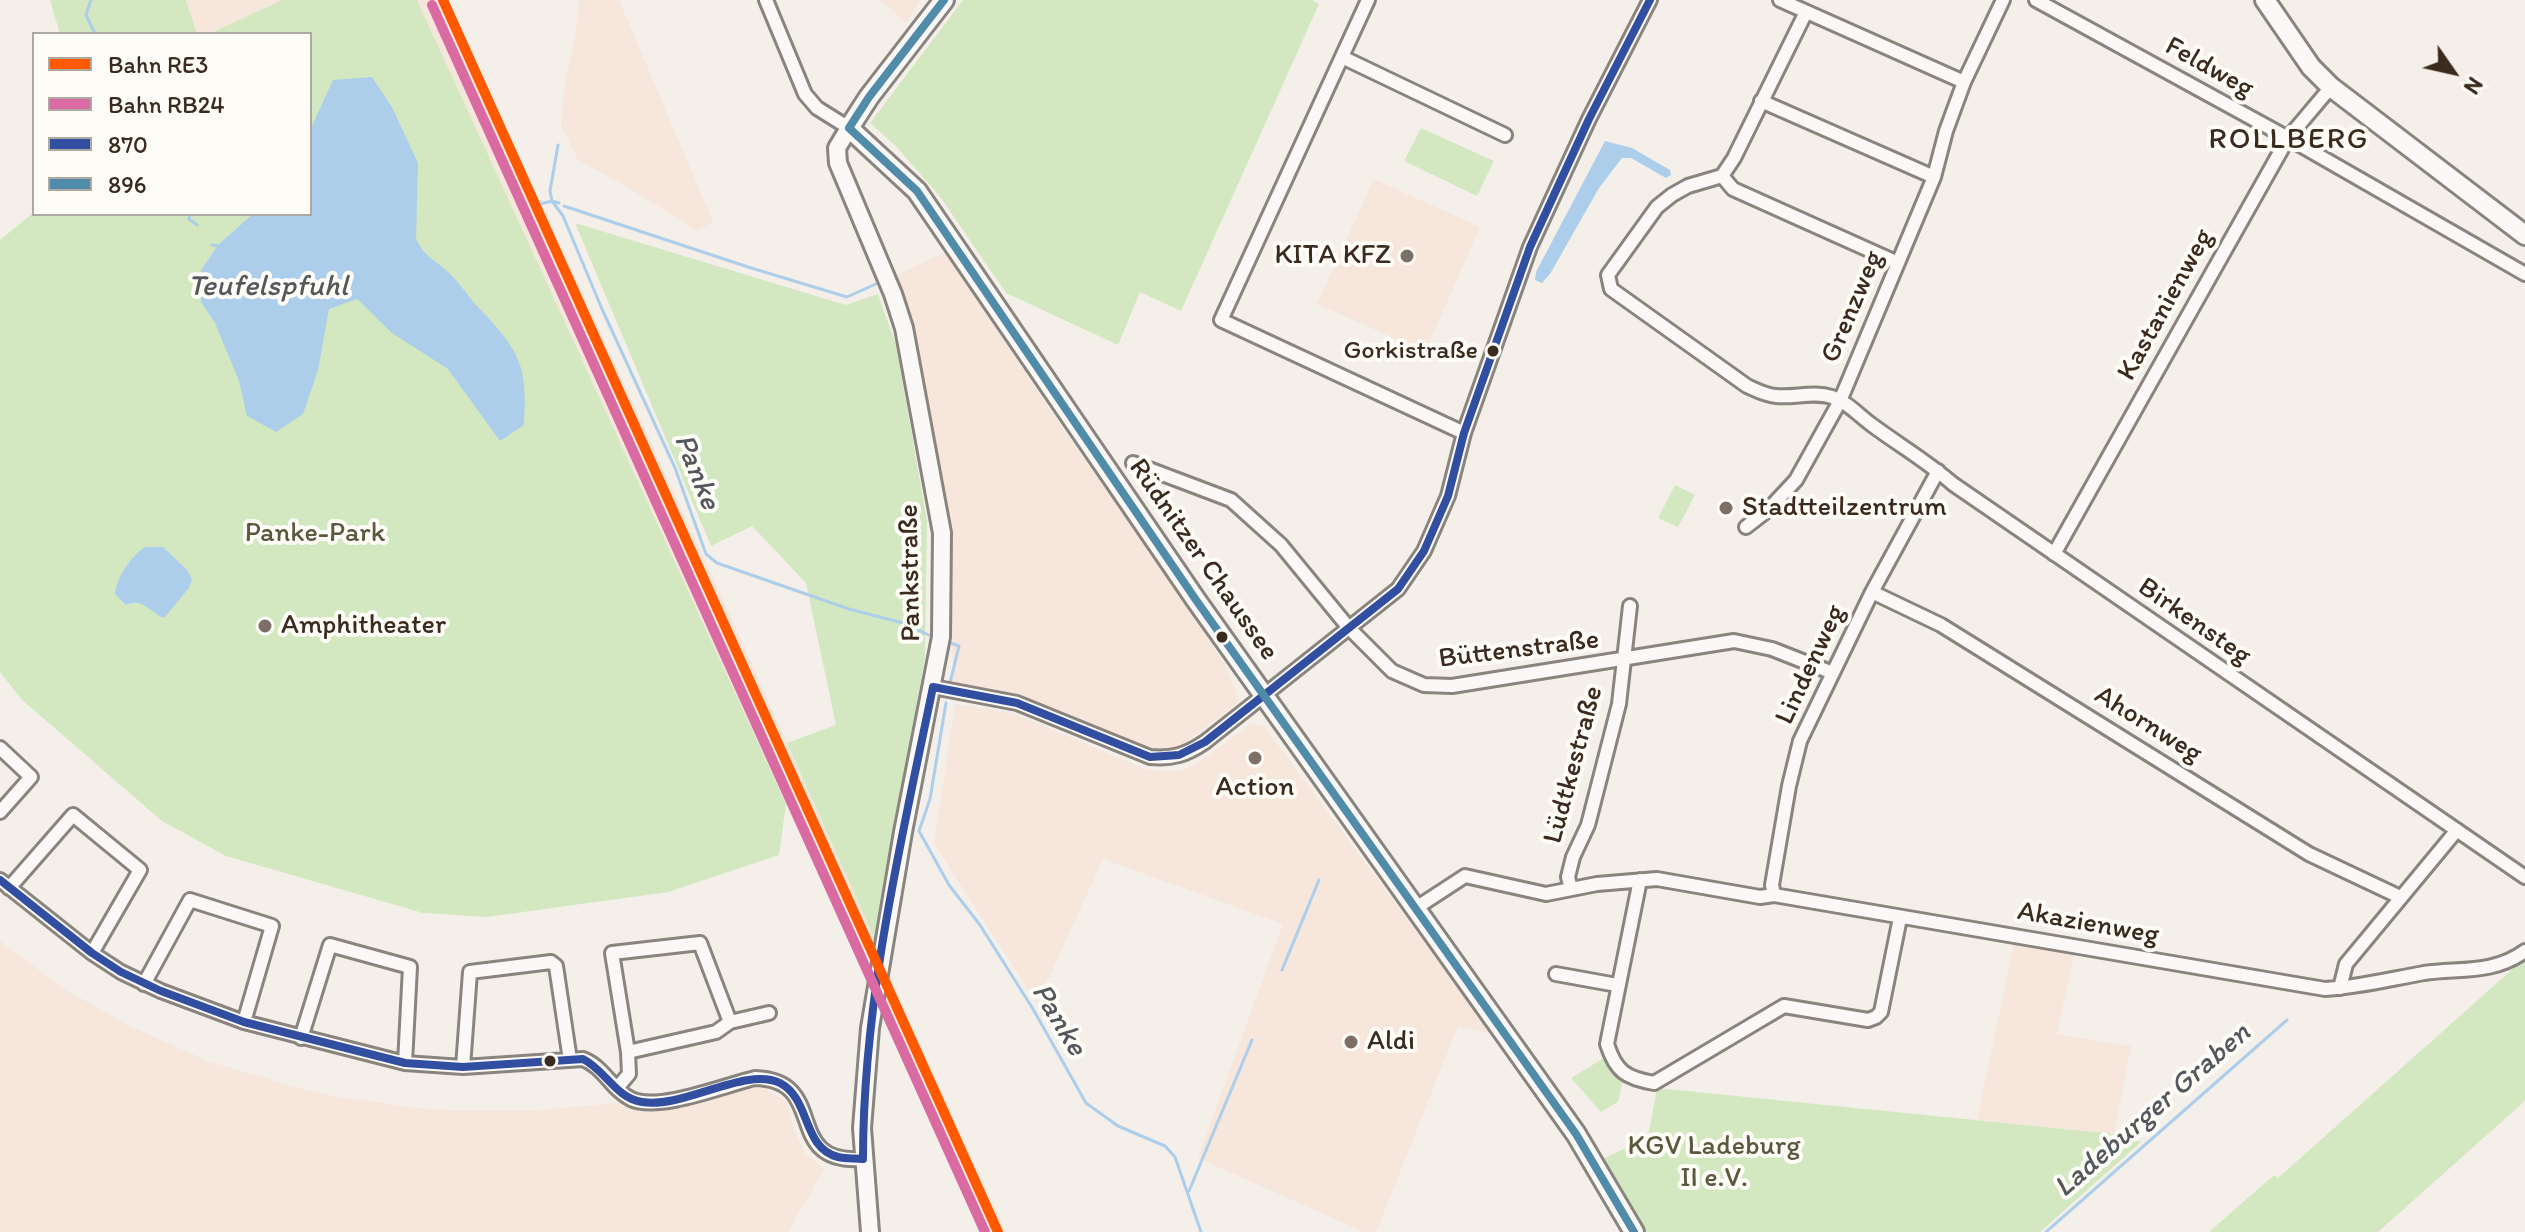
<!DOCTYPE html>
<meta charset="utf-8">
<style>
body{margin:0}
#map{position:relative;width:2525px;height:1232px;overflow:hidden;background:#f5efea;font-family:Itim,sans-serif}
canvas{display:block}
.legend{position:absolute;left:32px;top:32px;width:280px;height:184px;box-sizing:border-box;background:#fdfcf7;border:2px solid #afa8a0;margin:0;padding:10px 14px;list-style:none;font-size:24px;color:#3b2a1e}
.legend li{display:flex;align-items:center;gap:16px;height:40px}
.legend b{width:40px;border:2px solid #afa8a0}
.north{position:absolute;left:2413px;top:32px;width:80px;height:80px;-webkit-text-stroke:6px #fdfcf7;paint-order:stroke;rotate:124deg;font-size:22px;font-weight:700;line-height:32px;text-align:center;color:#3b2a1e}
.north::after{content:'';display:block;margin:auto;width:28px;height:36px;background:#3b2a1e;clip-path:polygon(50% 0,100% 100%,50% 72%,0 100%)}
</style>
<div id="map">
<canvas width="2525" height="1232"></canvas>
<ul class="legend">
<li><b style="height:10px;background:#ff5900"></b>Bahn RE3</li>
<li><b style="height:10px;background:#da6ba2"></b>Bahn RB24</li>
<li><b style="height:10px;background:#324ea1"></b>870</li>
<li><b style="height:10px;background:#508caa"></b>896</li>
</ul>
<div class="north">N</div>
</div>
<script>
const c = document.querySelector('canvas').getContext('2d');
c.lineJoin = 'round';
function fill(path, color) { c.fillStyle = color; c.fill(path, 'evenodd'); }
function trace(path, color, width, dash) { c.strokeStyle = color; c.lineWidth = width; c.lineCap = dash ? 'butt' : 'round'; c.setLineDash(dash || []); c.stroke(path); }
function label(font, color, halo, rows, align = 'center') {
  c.font = font + ' Itim,sans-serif'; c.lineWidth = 8; c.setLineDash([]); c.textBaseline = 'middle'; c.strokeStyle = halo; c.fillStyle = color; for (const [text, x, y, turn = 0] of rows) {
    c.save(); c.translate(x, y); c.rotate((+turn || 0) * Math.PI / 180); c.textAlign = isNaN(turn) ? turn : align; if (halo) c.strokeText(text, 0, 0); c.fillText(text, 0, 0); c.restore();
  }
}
fill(new Path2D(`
 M 186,0 L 282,0 L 209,34 L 197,34 Z
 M 417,0 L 447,0 L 715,581 L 876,942 L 854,952 Z
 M 579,0 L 619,0 L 713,222 L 697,231 L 629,188 L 578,160 L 561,125 L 564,89 L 575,38 Z
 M 880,0 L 920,0 L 906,23 Z
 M 1374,179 L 1480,227 L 1425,352 L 1317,304 Z
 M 945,252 L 1056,419 L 1196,618 L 1227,669 L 1239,702 L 1178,748 L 1165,752 L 1149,750 L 1017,696 L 954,683 L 946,516 L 916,340 L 893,277 Z
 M 955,704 L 1013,713 L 1143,768 L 1157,771 L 1179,771 L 1195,765 L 1252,723 L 1264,726 L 1492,1034 L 1458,1026 L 1376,1232 L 1364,1232 L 1198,1158 L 1283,924 L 1103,859 L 1037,1003 L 934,844 Z
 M 2015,939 L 2075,950 L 2057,1034 L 2131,1046 L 2114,1134 L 1977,1120 Z
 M 0,941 L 66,990 L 132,1027 L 208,1061 L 291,1086 L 333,1096 L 417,1108 L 459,1111 L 531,1111 L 616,1103 L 645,1113 L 751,1086 L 761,1086 L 787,1102 L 794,1129 L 805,1153 L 824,1169 L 788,1232 L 0,1232 Z
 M 890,978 L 1005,1232 L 982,1232 L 881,1000 Z`), '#f6e6db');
fill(new Path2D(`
 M 50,0 L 186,0 L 197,34 L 60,34 Z
 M 282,0 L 417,0 L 786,804 L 779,855 L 668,892 L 487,917 L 423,913 L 226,856 L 162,821 L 21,699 L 0,672 L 0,240 L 34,212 L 34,214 L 310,214 L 310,34 L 209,34 Z
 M 963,0 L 1312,0 L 1319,4 L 1181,311 L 1140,292 L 1118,345 L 1006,293 L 941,198 L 896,146 L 870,123 Z
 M 1421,128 L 1494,161 L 1477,196 L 1404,161 Z
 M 575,223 L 846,305 L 878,294 L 896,345 L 927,521 L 925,657 L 876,942 L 787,743 L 836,725 L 806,583 L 752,526 L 711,546 Z
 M 1675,485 L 1695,495 L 1678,527 L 1658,518 Z
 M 2525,958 L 2525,1101 L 2378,1232 L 2209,1232 L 2274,1175 L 2278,1178 Z
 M 1604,1058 L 1615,1074 L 1623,1080 L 1618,1102 L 1601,1112 L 1571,1078 Z
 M 1657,1088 L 2114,1134 L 2141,1142 L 2040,1232 L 1647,1232 L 1603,1159 L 1648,1137 Z`), '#d3e8c1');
fill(new Path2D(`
 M 372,77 L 392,107 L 418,163 L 416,238 C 422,255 437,261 449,273 C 460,283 467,295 477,306 C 519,350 528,363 524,425 L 500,441 L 448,369 L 392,333 L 357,299 L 329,309 L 318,370 L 303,414 L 276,432 L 247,416 L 239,381 L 215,323 L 201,302 L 201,270 L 219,244 L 253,214 L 310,214 L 310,130 L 333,80 Z
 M 1605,141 L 1632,148 L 1670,170 L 1671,175 L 1666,178 L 1631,158 L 1622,158 L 1599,188 L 1550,274 L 1542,283 L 1535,280 L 1536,272 Z
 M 145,547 L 163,547 L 187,570 L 192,579 L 189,588 L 164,618 C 150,613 143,597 126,605 L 115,594 C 117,577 131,556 145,547 Z`), '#acceea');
trace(new Path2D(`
 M 91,0 L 86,15 L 95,34
 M 558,145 L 550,191 L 552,201 L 559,203
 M 536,205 L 552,201 L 563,216 L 602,309 L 675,468 L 706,554 L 717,563 L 849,609 L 903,623 L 933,637
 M 564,206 L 748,267 L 847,297 L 878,283
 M 190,214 L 189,219 L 197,225
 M 212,245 L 221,246
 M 948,642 L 959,646 L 950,683
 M 946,703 L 930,799 L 919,831 L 949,885 L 980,925 L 1033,1009 L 1086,1103 L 1118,1126 L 1165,1146 L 1175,1157 L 1201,1232
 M 1282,970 L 1319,880
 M 1189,1191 L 1252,1040
 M 2046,1232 L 2287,1020`), '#acceea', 3);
const minor = new Path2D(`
 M 766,0 L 805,94 L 817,108 L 849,128
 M 1368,0 L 1221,320 L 1464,433
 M 2036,0 L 2288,138 L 2525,274
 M 1806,12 L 1734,158 L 1722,176 L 1688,186 L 1672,195 L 1657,207 L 1608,275 L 1611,289 L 1747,386 C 1756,390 1765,395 1776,396 C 1795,398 1813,391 1832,397 C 1849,403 1858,415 1872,425 C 1899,445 1928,462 1953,484 L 2525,877
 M 1342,57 L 1505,135
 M 1964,82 L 2003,0
 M 1761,101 L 1934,177
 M 1722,176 L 1733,189 L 1898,263
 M 1133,463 L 1231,500 L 1281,545 L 1349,628 L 1392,671 L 1424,685 L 1452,686 L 1734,641 L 1772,649 L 1833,673
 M 1746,527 L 1768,510 L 1796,480 L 1840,401 L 1934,177 L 1946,131 L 1964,82 L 1780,0
 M 2054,554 L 2288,138 L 2331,87
 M 1872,592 L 1941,625 L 2309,854 L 2400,897
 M 933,687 L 1017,703 L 1150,757 C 1172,759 1186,755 1205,742 L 1398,589 L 1424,551 L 1448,496 L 1464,433 L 1530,247 L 1589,119 L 1650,0
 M 0,748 L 31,777 L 0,812
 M 0,880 L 92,953 L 121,972 L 161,991 L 244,1022 L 405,1063 L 463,1067 L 583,1059 C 604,1067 612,1090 631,1099 C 659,1112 725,1085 755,1078 C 831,1080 780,1165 863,1159
 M 1640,880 L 1607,1044 C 1616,1072 1626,1078 1654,1083 L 1784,1006 L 1868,1020 L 1876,1017 L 1881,1012 L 1900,918
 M 9,888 L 73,815 L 140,870 L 92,953
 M 1571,889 L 1568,877 L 1573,857 L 1588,825 L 1619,704 L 1630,606
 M 1774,895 L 1772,885 L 1789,786 L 1800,741 L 1872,592 L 1938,471
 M 1416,908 L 1465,876 L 1546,894 L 1597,884 L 1657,879 L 1760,897 L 1774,895 L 2325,989 C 2359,987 2390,979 2424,973 C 2460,968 2494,974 2525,951
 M 1556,974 L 1617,985
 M 144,984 L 190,900 L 272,926 L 244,1022
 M 2340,988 L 2346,964 L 2457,830
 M 301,1038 L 330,945 L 410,967 L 405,1063
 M 628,1052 L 716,1032 L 730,1022 L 769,1013
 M 463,1067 L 470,972 L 551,962 L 556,966 L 570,1060
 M 617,1088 L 629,1074 L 628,1052 L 612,953 L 700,943 L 730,1022`);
const tertiary = new Path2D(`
 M 849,128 L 837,148 L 838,163 L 893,294 L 904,328 L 942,533 L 941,637 L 903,832 L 870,1028 L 862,1128 L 870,1232`);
const secondary = new Path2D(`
 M 944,0 L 869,97 L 849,128 L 917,191 L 1196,600 L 1576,1134 L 1634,1232
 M 2265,0 L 2311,67 L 2331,87 L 2525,235`);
trace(minor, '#8a847f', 18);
trace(tertiary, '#8a847f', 22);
trace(secondary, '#8a847f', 24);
trace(minor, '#faf9f7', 12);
trace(tertiary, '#faf9f7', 16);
trace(secondary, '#faf9f7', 18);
trace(new Path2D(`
 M 933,687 L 1017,703 L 1150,757 L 1179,755 L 1205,742 L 1398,589 L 1424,551 L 1448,496 L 1464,433 L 1530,247 L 1589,119 L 1650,0
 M 0,880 L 92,953 L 121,972 L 161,991 L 244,1022 L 405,1063 L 463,1067 L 583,1059 C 605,1070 616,1098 642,1102 C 684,1109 745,1066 780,1083 C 811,1099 802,1148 838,1157 C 846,1159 855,1158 863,1159
 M 863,1159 C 863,1000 901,842 933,687`), '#324ea1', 8);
trace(new Path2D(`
 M 944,0 L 869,97 L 849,128 L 917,191 L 1196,600 L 1576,1134 L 1634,1232`), '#508caa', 8);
trace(new Path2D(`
 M 443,0 L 998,1232`), '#ff5900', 10);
trace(new Path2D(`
 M 432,5 L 985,1232`), '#da6ba2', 10);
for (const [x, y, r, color] of [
 [1407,256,8,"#7c6f65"],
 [1493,351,7,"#3b2a1e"],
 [1726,508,8,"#7c6f65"],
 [265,626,8,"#7c6f65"],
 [1222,637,7,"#3b2a1e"],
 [1255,758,8,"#7c6f65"],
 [1351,1042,8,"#7c6f65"],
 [550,1061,7,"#3b2a1e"]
]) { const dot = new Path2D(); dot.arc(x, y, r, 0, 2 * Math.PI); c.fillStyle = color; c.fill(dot); trace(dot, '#fdfcf7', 3); }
label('26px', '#3b2a1e', '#fdfcf7', [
 ["Gorkistraße",1478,351]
], 'right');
label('28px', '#3b2a1e', '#fdfcf7', [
 ["Feldweg",2209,68,29],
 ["Kastanienweg",2166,305,-61],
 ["Grenzweg",1853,307,-67],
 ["Rüdnitzer Chaussee",1203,560,55],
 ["Pankstraße",911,573,-91],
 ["Birkensteg",2194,622,35],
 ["Büttenstraße",1519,650,-7],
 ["Lindenweg",1811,665,-65],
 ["Ahornweg",2148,725,32],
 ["Lüdtkestraße",1574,765,-75],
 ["Akazienweg",2088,924,10]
]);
label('28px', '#3b2a1e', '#fdfcf7', [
 ["KITA KFZ",1391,256,"right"],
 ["Stadtteilzentrum",1742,508],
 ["Amphitheater",281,626],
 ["Action",1255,788,"center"],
 ["Aldi",1367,1042]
], 'left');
label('28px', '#5a583e', '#fdfcf7', [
 ["Panke-Park",315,534],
 ["KGV Ladeburg",1714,1147],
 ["II e.V.",1714,1179]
]);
c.letterSpacing = '2px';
label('30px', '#3b2a1e', '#fdfcf7', [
 ["ROLLBERG",2289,140]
]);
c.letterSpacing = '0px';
label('italic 30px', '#54575b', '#fdfcf7', [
 ["Teufelspfuhl",268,287],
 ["Panke",696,472,68],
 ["Panke",1058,1020,59],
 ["Ladeburger Graben",2153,1111,-41]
]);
</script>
